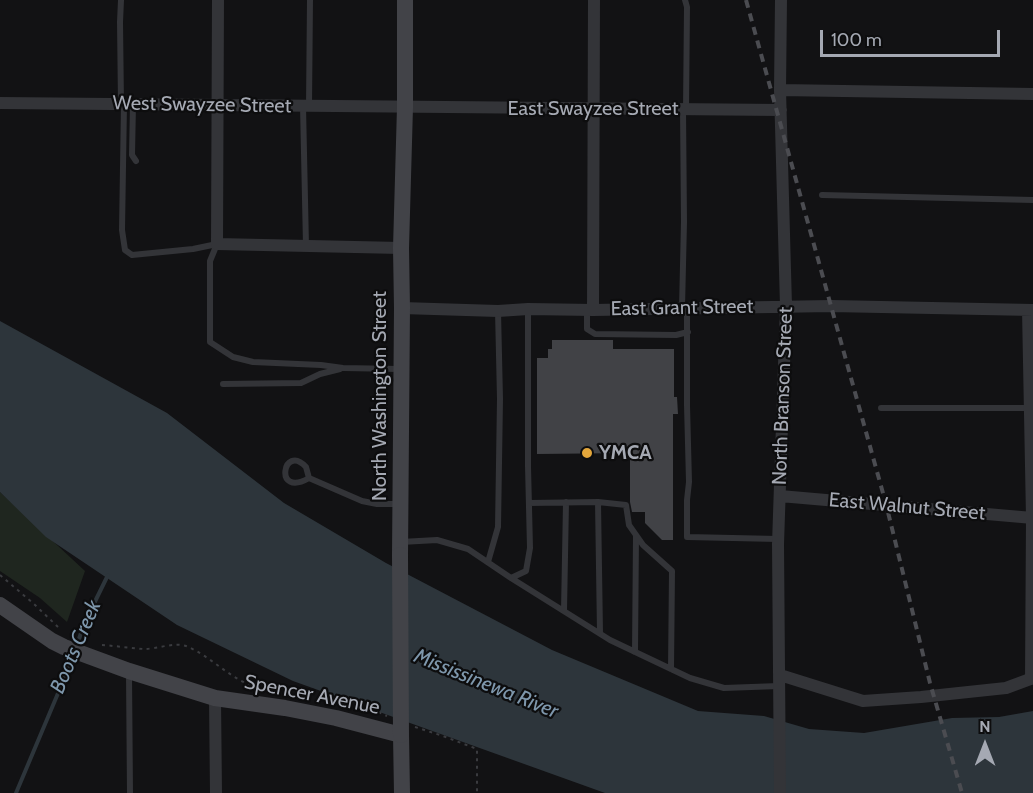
<!DOCTYPE html>
<style>
body{margin:0}
#map{position:relative;width:1033px;height:793px;overflow:hidden;background:#121214;font-family:Cabin,sans-serif}
canvas{display:block}
.north{position:absolute;left:955px;top:715px;width:60px;height:60px;-webkit-text-stroke:4px #0d0d0e;paint-order:stroke;rotate:0deg;font-size:16px;font-weight:700;line-height:24px;text-align:center;color:#a5a9b3}
.north::after{content:'';display:block;margin:auto;width:21px;height:27px;background:#a5a9b3;clip-path:polygon(50% 0,100% 100%,50% 72%,0 100%)}
.scale{position:absolute;left:820px;top:30px;width:180px;height:27px;box-sizing:border-box;border:3px solid #a5a9b3;border-top:0;padding-left:8px;font-size:18px;line-height:21px;white-space:nowrap;color:#a5a9b3;-webkit-text-stroke:4px #0d0d0e;paint-order:stroke}
</style>
<div id="map">
<canvas width="1033" height="793"></canvas>
<div class="north">N</div>
<div class="scale">100 m</div>
</div>
<script>
const c = document.querySelector('canvas').getContext('2d');
c.lineJoin = 'round';
function fill(path, color) { c.fillStyle = color; c.fill(path, 'evenodd'); }
function trace(path, color, width, dash) { c.strokeStyle = color; c.lineWidth = width; c.lineCap = dash ? 'butt' : 'round'; c.setLineDash(dash || []); c.stroke(path); }
function label(font, color, halo, rows, align = 'center') {
  c.font = font + ' Cabin,sans-serif'; c.lineWidth = 4.5; c.setLineDash([]); c.textBaseline = 'middle'; c.strokeStyle = halo; c.fillStyle = color; for (const [text, x, y, turn = 0] of rows) {
    c.save(); c.translate(x, y); c.rotate((+turn || 0) * Math.PI / 180); c.textAlign = isNaN(turn) ? turn : align; if (halo) c.strokeText(text, 0, 0); c.fillText(text, 0, 0); c.restore();
  }
}
fill(new Path2D(`
 M 0,492 L 85,571 L 67,622 L 40,598 L 0,571 Z`), '#1f261f');
fill(new Path2D(`
 M 0,321 L 167,413 L 284,503 L 386,563 L 552,650 L 698,711 L 764,716 L 809,729 L 864,733 L 952,718 L 999,717 L 1033,711 L 1033,793 L 605,793 L 293,681 L 177,625 L 46,537 L 0,492 Z`), '#2d353b');
trace(new Path2D(`
 M 76,648 L 84,624 L 108,575
 M 16,793 L 67,672 L 73,655`), '#2d353b', 4);
fill(new Path2D(`
 M 552,340 L 613,340 L 613,349 L 674,349 L 674,397 L 677,397 L 678,414 L 673,414 L 673,540 L 662,540 L 645,523 L 645,512 L 632,512 L 630,502 L 630,453 L 537,454 L 537,358 L 548,358 L 548,349 L 552,349 Z`), '#414246');
trace(new Path2D(`
 M 0,575 L 34,604 L 58,627
 M 102,645 C 116,646 130,648 144,649 C 156,649 175,642 186,646 C 213,657 233,683 263,689
 M 322,700 L 345,697 L 387,716
 M 415,727 L 443,736 L 477,749 L 477,793`), '#3a3b3f', 2, [3, 4.5]);
trace(new Path2D(`
 M 685,0 L 687,7 L 686,109
 M 121,104 L 120,22 L 121,0
 M 124,104 L 122,230 L 125,250 L 132,255 L 193,249 L 217,244
 M 133,104 L 132,155 L 136,161
 M 303,106 L 306,246
 M 309,106 L 310,0
 M 822,195 L 1033,200
 M 217,244 L 210,261 L 210,342 L 233,357 L 253,362 L 321,365 L 343,368 L 399,369
 M 682,308 L 684,222 L 683,109
 M 587,309 L 587,329 L 595,334 L 676,335 L 688,332
 M 687,309 L 687,405 L 689,482 L 687,500 L 687,537 L 778,539
 M 223,384 L 301,383 L 320,374 L 340,369
 M 881,408 L 1031,408
 M 309,478 C 273,499 283,442 306,467 L 309,478 L 362,501 L 377,504 L 399,504
 M 598,502 L 600,633
 M 529,503 L 598,502 L 626,505 L 629,525 L 643,545 L 672,571 L 671,669
 M 401,542 L 437,540 L 468,549 L 511,578 L 526,571 L 530,548 L 528,466 L 528,310
 M 488,562 L 498,527 L 500,399 L 498,311
 M 511,578 L 610,640 L 690,678 L 724,688 L 779,686
 M 564,611 L 566,502
 M 635,652 L 636,535
 M 129,674 L 130,793`), '#333438', 6);
trace(new Path2D(`
 M 218,0 L 217,244 L 401,248
 M 780,90 L 1033,94
 M 0,103 L 781,110
 M 402,308 L 498,311 L 528,309 L 593,310 L 831,306 L 1033,310
 M 593,310 L 594,0
 M 1028,310 L 1032,518 L 1031,679
 M 780,496 L 1033,518
 M 780,675 L 863,701 L 921,697 L 1006,688 L 1033,678
 M 215,698 L 216,793
 M 780,793 L 778,544 L 786,306 L 780,90 L 781,0`), '#333438', 12);
trace(new Path2D(`
 M 400,555 L 402,308 L 401,248 L 405,107 L 405,0
 M 0,605 L 52,641 L 64,647 L 129,671 L 215,698 L 285,708 L 336,718 L 401,735 L 402,793`), '#424348', 16);
trace(new Path2D(`
 M 746,0 L 886,504 L 930,683 L 962,793`), '#4b4c51', 4, [8, 6]);
trace(new Path2D(`
 M 400,555 L 401,735`), '#424348', 16);
for (const [x, y, r, color] of [
 [587,453,6,"#e3a63b"]
]) { const dot = new Path2D(); dot.arc(x, y, r, 0, 2 * Math.PI); c.fillStyle = color; c.fill(dot); trace(dot, '#0d0d0e', 2); }
label('20px', '#a5a9b3', '#0d0d0e', [
 ["West Swayzee Street",202,105,1],
 ["East Swayzee Street",593,109],
 ["East Grant Street",682,308,-1],
 ["North Washington Street",380,396,-90],
 ["North Branson Street",783,396,-88],
 ["East Walnut Street",907,507,5],
 ["Spencer Avenue",312,695,11]
]);
label('bold 20px', '#a5a9b3', '#0d0d0e', [
 ["YMCA",599,453]
], 'left');
label('italic 21px', '#7e97ac', '#0d0d0e', [
 ["Boots Creek",76,647,-67],
 ["Mississinewa River",486,684,22]
]);
</script>
